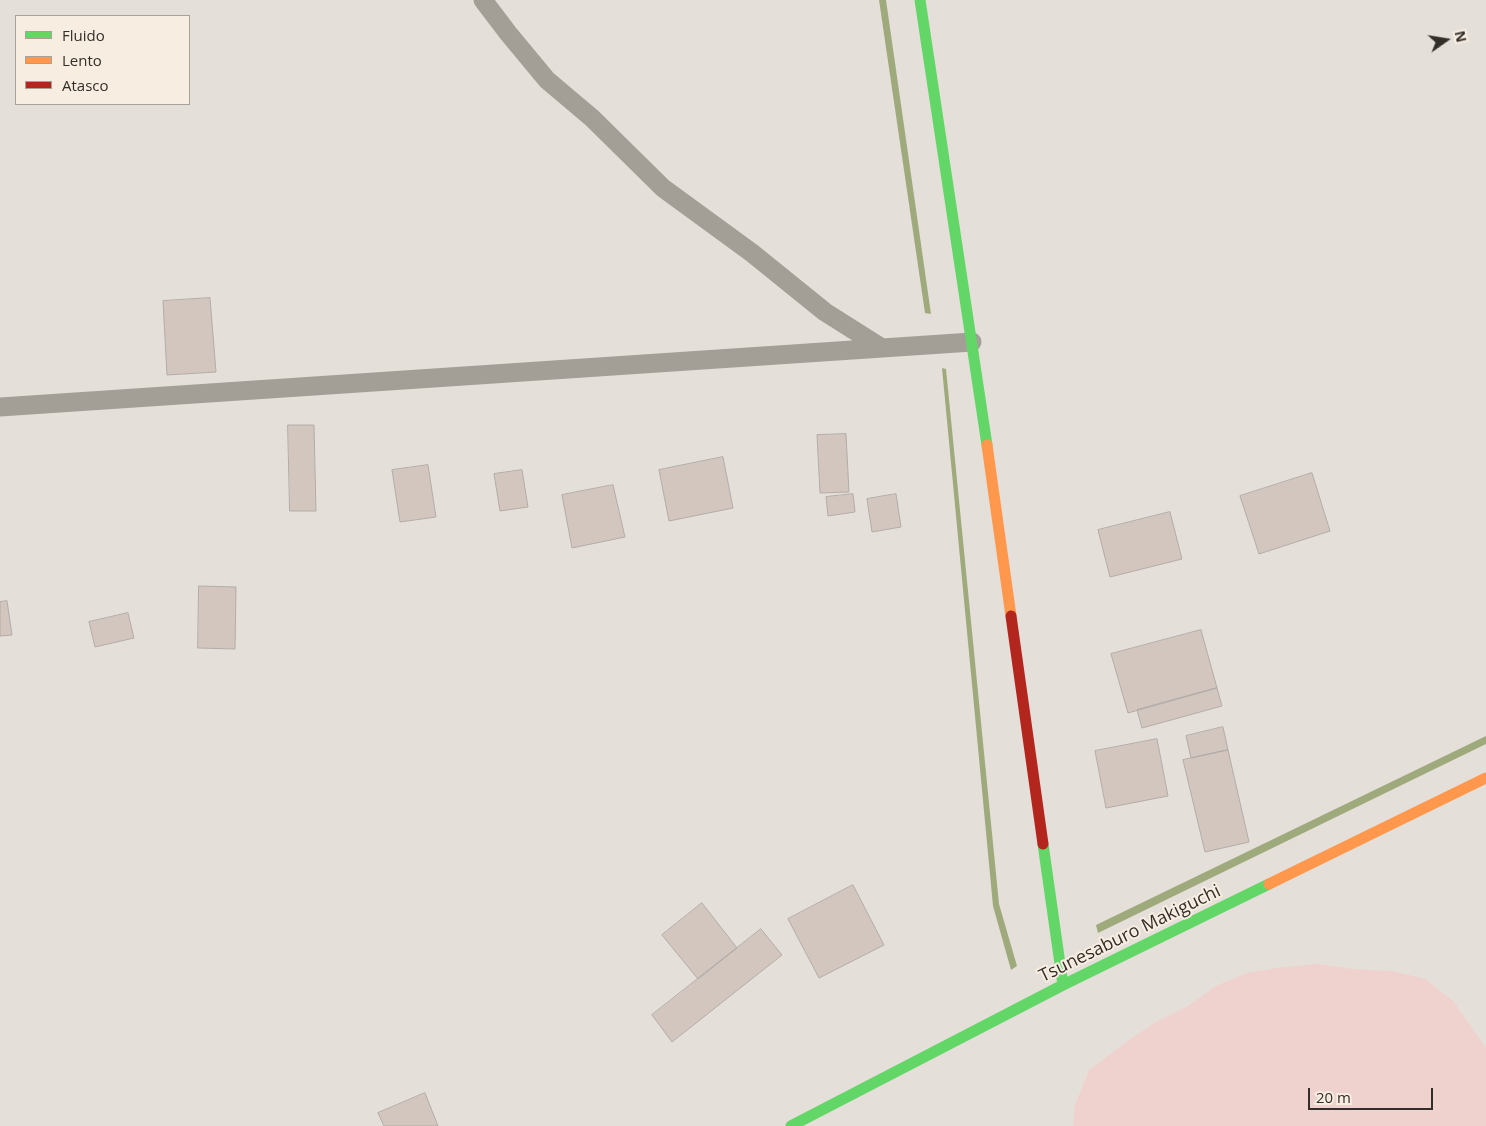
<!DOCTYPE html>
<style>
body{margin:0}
#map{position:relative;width:1486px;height:1126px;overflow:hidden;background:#e5dfd9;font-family:"Open Sans",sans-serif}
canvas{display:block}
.legend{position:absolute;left:15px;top:15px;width:175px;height:90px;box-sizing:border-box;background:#f8ede1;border:1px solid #a9a197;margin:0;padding:6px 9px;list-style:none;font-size:15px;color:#322e29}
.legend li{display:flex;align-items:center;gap:10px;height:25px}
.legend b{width:25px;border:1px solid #a9a197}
.north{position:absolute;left:1421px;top:15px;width:50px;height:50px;-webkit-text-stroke:4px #f8ede1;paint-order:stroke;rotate:77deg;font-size:14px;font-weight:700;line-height:20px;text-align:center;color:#322e29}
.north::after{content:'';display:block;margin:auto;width:18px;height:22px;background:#322e29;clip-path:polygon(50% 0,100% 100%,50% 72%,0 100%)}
.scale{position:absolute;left:1308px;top:1088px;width:125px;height:22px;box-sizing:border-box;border:2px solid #322e29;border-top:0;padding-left:6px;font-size:15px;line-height:18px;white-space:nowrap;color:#322e29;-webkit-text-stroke:4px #f8ede1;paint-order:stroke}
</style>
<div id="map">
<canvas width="1486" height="1126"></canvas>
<ul class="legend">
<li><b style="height:6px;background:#63d668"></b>Fluido</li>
<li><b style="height:6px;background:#ff974d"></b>Lento</li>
<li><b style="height:6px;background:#b3261e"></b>Atasco</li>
</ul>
<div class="north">N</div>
<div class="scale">20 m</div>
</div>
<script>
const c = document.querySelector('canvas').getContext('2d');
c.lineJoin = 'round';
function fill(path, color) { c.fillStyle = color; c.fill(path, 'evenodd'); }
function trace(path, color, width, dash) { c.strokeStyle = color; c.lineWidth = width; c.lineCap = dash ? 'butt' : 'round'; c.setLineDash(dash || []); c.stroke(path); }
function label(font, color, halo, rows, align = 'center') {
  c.font = font + ' "Open Sans",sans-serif'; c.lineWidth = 4; c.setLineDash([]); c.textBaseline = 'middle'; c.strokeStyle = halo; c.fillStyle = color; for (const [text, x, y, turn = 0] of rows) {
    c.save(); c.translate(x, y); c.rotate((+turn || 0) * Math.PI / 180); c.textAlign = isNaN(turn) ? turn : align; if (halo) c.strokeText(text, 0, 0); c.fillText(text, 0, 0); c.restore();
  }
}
fill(new Path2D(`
 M 1317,964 L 1352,969 L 1392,971 L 1425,979 L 1453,1001 L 1486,1048 L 1486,1126 L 1073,1126 L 1075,1105 L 1089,1070 L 1117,1049 L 1154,1023 L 1188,1006 L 1216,986 L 1247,973 L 1284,967 Z`), '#efd1ce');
fill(new Path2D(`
 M 879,0 L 886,0 L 931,314 L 925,313 Z
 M 942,368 L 946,369 L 999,904 L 1017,966 L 1011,970 L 993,906 Z
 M 1486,736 L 1486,744 L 1098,933 L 1096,925 Z`), '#9faa7c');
const building = new Path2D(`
 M 210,298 L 216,372 L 167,375 L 163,301 Z
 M 288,425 L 314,425 L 316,511 L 290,511 Z
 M 846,434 L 849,492 L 820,493 L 817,435 Z
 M 723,457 L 733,508 L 669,521 L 659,470 Z
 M 428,465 L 436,517 L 400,522 L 392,470 Z
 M 522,470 L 528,507 L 500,511 L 494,474 Z
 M 1312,473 L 1330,531 L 1259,554 L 1240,496 Z
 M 613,485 L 625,537 L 572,548 L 562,495 Z
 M 853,494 L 855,512 L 828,516 L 826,497 Z
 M 896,494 L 901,527 L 872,532 L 867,499 Z
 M 1170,512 L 1182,559 L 1110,577 L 1098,530 Z
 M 199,586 L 236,587 L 235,649 L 198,648 Z
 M 7,601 L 12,635 L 0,636 L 0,602 Z
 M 128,613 L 134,638 L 95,647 L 89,622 Z
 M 1201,630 L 1217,688 L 1128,713 L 1111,654 Z
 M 1217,688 L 1222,706 L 1142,728 L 1137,710 Z
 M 1223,727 L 1228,750 L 1191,758 L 1186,736 Z
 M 1157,739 L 1168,796 L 1106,808 L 1095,751 Z
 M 1228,750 L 1249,842 L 1205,852 L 1183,760 Z
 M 853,885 L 884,945 L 819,978 L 788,919 Z
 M 702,903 L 737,948 L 698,979 L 662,935 Z
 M 761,929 L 782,955 L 672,1042 L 652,1015 Z
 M 425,1093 L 438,1126 L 384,1126 L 378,1113 Z`);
fill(building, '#d3c6be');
trace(building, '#b2aca9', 1);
trace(new Path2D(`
 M 483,0 L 508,33 L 547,80 L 592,118 L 663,188 L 752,253 L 825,312 L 882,348
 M 0,407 L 972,342`), '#a39f96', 19);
trace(new Path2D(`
 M 920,0 L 987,445
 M 1043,844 L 1063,985
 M 791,1126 L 1063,985 L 1269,884`), '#63d668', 11);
trace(new Path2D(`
 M 987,445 L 1011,616
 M 1269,884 L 1486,778`), '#ff974d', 11);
trace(new Path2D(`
 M 1011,616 L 1043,844`), '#b3261e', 11);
label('18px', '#322e29', '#f8ede1', [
 ["Tsunesaburo Makiguchi",1130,934,-26]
]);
</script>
